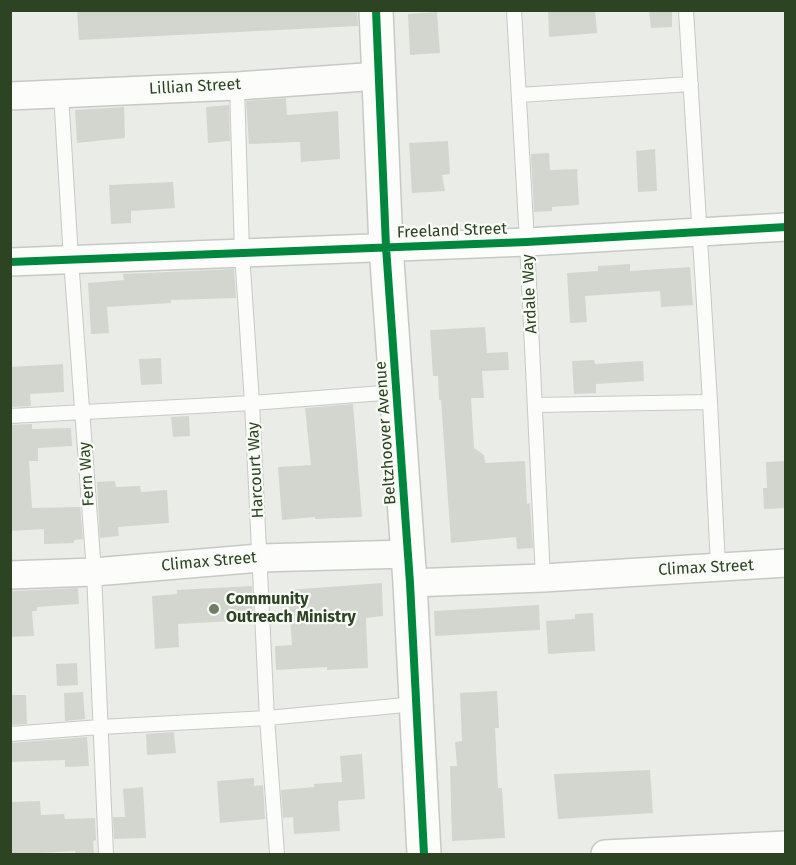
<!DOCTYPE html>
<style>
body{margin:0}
#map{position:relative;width:796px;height:865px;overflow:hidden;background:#eaede7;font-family:"Fira Sans",sans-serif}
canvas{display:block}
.frame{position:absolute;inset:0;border:12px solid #2c4421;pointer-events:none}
</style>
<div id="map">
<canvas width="796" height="865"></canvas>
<div class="frame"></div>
</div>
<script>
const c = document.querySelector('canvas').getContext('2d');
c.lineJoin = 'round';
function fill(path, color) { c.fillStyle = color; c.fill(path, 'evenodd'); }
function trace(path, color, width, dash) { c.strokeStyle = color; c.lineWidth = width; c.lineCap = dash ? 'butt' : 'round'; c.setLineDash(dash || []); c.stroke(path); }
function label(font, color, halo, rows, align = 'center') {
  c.font = font + ' "Fira Sans",sans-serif'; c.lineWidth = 4.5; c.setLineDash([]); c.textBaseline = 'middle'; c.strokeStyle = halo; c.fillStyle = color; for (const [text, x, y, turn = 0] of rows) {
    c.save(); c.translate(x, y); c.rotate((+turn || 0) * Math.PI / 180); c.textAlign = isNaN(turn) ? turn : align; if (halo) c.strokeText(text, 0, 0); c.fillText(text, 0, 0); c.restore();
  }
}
fill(new Path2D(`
 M 77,10 L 357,10 L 358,26 L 79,40 Z
 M 548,10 L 595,10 L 597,33 L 549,37 Z
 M 649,10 L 672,10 L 672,27 L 651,28 Z
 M 437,12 L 440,53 L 410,55 L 408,14 Z
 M 286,98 L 287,115 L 338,111 L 340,159 L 301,162 L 300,142 L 249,144 L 246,101 Z
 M 229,105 L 230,141 L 208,143 L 206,107 Z
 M 124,107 L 125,138 L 77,143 L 75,110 Z
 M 448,141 L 450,174 L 442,175 L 445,191 L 412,193 L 409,143 Z
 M 655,149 L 657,191 L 638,192 L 636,151 Z
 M 549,153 L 550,170 L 577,169 L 579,205 L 552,207 L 552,211 L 534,212 L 531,154 Z
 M 173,182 L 175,208 L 131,211 L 131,223 L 111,224 L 109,185 Z
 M 630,264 L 630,271 L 690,267 L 693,305 L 661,307 L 660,291 L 585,296 L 587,322 L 570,323 L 567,273 L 598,271 L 598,266 Z
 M 234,269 L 236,298 L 171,300 L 171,303 L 107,307 L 109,333 L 91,334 L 88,283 L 124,280 L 123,274 Z
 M 485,327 L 487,353 L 508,352 L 509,370 L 482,371 L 484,398 L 471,398 L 474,448 L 484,455 L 485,463 L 525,461 L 527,504 L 530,503 L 533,548 L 517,549 L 516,537 L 451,543 L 441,400 L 439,400 L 438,376 L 433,376 L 430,330 Z
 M 161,358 L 162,384 L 141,385 L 139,359 Z
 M 594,360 L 595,364 L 643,361 L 644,381 L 596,384 L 596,393 L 574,394 L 572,361 Z
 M 63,364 L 64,392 L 30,394 L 31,406 L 10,407 L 10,367 Z
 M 353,404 L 362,517 L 315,519 L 315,517 L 282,520 L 278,467 L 311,465 L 305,408 Z
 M 189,416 L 190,436 L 173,437 L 171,417 Z
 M 32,424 L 32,429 L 71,428 L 72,446 L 38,448 L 38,461 L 29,461 L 32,508 L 80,507 L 83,539 L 74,540 L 74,543 L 44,544 L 44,529 L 10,531 L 10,425 Z
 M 786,461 L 786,508 L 764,509 L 763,488 L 767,488 L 766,462 Z
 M 115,481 L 116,487 L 140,486 L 141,492 L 167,490 L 169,523 L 118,527 L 119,536 L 100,538 L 97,482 Z
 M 382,583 L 383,616 L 366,618 L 368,668 L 327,670 L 327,667 L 276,670 L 275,646 L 292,645 L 288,590 Z
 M 252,586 L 253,620 L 178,624 L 179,647 L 155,649 L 152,596 L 177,594 L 177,590 Z
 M 78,588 L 79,604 L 37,607 L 37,611 L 32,611 L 34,636 L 10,637 L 10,591 Z
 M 539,605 L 540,630 L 435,636 L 434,611 Z
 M 593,613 L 595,651 L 548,654 L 546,621 L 575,619 L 575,614 Z
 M 77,663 L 78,685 L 57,686 L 56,664 Z
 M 497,691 L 499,728 L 495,728 L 498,788 L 502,788 L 505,838 L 452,841 L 450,766 L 457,766 L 455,742 L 462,741 L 460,693 Z
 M 83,692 L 85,719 L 65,721 L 64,693 Z
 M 10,695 L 26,695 L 27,724 L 10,725 Z
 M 174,732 L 176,753 L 147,755 L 146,734 Z
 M 87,737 L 89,766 L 65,767 L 65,760 L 10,762 L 10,743 Z
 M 362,754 L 365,799 L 338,801 L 340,831 L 294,834 L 293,817 L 283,818 L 281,790 L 314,787 L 314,784 L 342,782 L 340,756 Z
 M 650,770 L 653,813 L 558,819 L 554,774 Z
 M 254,778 L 254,786 L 263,785 L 265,819 L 220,823 L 217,781 Z
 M 143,787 L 146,838 L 114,839 L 113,817 L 125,817 L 123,789 Z
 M 40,801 L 41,815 L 64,814 L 65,819 L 95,818 L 96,840 L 93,841 L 94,855 L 76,855 L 75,851 L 10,855 L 10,802 Z`), '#d3d6cf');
const service = new Path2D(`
 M 514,10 L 527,242 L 543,578
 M 686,10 L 710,402 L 718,566
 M 237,86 L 242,253 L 252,403 L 267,718 L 277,854
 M 61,93 L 71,259 L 94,572 L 106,854
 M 519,95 L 691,84
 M 535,405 L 710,402
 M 10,416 L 252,403 L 396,392
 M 10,734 L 100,727 L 267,718 L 416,704`);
const minor = new Path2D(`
 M 10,96 L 237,86 L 379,76
 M 10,262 L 527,242 L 786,227
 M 10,575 L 94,572 L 260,558 L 407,554
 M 410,583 L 543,578 L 786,563
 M 605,854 L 786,845`);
const tertiary = new Path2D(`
 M 376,10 L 386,247 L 410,583 L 424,854`);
trace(service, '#c6cac4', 16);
trace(minor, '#c6cac4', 30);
trace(tertiary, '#c6cac4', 36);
trace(service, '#fcfcfb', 14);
trace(minor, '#fcfcfb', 27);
trace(tertiary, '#fcfcfb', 33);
trace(new Path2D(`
 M 376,10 L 386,247 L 410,583 L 424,854
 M 10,262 L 527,242 L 786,227`), '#00873e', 8);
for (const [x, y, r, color] of [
 [214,609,6,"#6e7f66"]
]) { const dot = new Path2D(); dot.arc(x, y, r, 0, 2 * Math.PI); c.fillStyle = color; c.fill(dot); trace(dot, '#f9fbf6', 2); }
label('16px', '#2c4421', '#f9fbf6', [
 ["Lillian Street",195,87,-3],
 ["Freeland Street",452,231,-2],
 ["Ardale Way",530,294,-93],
 ["Beltzhoover Avenue",386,433,-94],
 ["Harcourt Way",256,470,-93],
 ["Fern Way",87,474,-94],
 ["Climax Street",209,562,-5],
 ["Climax Street",706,568,-3]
]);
label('bold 16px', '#2c4421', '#f9fbf6', [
 ["Community",226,600],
 ["Outreach Ministry",226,618]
], 'left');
</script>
